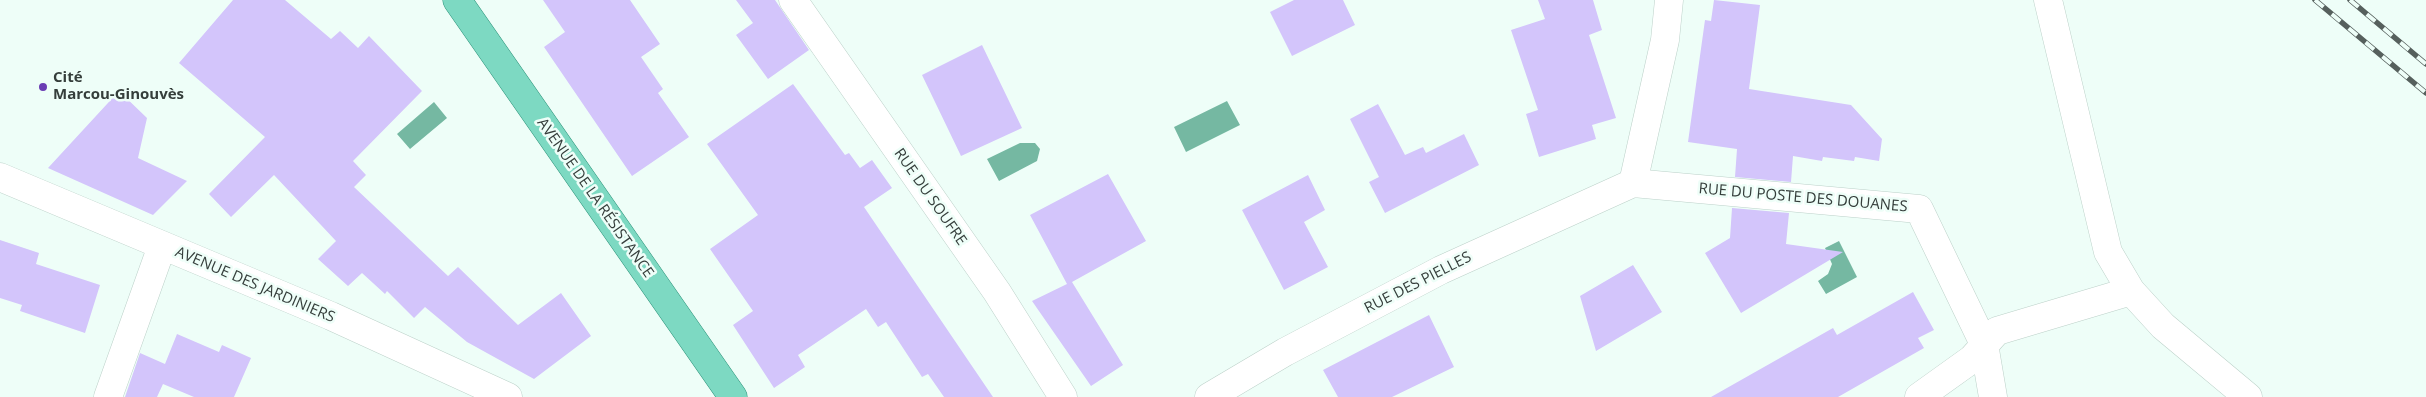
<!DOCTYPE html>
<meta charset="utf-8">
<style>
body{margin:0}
canvas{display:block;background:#eefef8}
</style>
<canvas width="2426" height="397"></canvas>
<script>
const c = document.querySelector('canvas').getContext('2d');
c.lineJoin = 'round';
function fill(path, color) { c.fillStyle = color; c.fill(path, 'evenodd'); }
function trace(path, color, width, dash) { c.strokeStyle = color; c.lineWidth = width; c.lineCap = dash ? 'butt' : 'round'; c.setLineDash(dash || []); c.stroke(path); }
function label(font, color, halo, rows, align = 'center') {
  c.font = font + ' "Open Sans",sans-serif'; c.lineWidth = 5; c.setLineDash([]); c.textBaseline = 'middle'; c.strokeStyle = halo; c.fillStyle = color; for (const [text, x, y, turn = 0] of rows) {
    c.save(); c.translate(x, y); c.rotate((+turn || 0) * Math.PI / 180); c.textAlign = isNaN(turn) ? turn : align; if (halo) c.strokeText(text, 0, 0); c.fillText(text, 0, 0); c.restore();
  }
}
fill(new Path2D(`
 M 1227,101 L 1240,125 L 1186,152 L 1174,127 Z
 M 434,102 L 447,118 L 410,149 L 397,134 Z
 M 1020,143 L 1035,143 L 1040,149 L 1037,161 L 999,181 L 987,159 Z
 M 1839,241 L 1857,277 L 1826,294 L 1818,281 L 1828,274 L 1832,264 L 1825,248 Z`), '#75b8a2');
fill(new Path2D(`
 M 233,0 L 285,0 L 331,39 L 340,31 L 358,48 L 369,36 L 422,91 L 353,161 L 366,175 L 354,187 L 448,276 L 458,267 L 518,325 L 561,293 L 591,336 L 534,379 L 467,342 L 425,307 L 414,318 L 387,291 L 385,294 L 362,273 L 348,286 L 318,259 L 336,241 L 274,175 L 231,217 L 209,194 L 265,137 L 179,63 Z
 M 543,0 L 630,0 L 660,44 L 641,57 L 663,89 L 658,93 L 689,137 L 632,176 L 544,47 L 565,32 Z
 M 736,0 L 775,0 L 809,50 L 768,79 L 736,35 L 753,23 Z
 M 1294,0 L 1343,0 L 1355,25 L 1292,56 L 1270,12 Z
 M 1538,0 L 1593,0 L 1602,30 L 1589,35 L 1616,118 L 1592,125 L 1596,139 L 1539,157 L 1526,114 L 1538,110 L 1511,30 L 1545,19 Z
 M 1714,0 L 1760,5 L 1749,89 L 1851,105 L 1882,139 L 1879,161 L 1855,157 L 1854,161 L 1823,157 L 1822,161 L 1793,156 L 1791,182 L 1735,177 L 1737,149 L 1688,142 L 1705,20 L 1711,21 Z
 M 982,45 L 1022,128 L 961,156 L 922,75 Z
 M 793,84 L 845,155 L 849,153 L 860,168 L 872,160 L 892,188 L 864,207 L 993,397 L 944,397 L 928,374 L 922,377 L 886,322 L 878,327 L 866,309 L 798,355 L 805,367 L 774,388 L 733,325 L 753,311 L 710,249 L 758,215 L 707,144 Z
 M 119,91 L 147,118 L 138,158 L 187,181 L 153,215 L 48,168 Z
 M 1378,104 L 1405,155 L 1423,147 L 1426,153 L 1464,134 L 1479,165 L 1385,213 L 1369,182 L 1379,177 L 1350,119 Z
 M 1108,174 L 1146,241 L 1072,282 L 1123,365 L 1091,386 L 1032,301 L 1067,284 L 1030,215 Z
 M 1308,175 L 1325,210 L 1304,222 L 1328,267 L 1284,290 L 1242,210 Z
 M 1732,208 L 1789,213 L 1786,244 L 1843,252 L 1741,313 L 1705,253 L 1730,238 Z
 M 0,240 L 39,253 L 36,264 L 100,285 L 85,333 L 20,311 L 22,305 L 0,298 Z
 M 1633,265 L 1662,312 L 1596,351 L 1580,296 Z
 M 1913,292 L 1934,330 L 1918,338 L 1924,348 L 1838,397 L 1711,397 L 1833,328 L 1837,335 Z
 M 1429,315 L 1454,367 L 1392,397 L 1338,397 L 1323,370 Z
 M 177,334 L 219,352 L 222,345 L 251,358 L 234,397 L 194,397 L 163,384 L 157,397 L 125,397 L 140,353 L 165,364 Z`), '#d3c5fb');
const minor = new Path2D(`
 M 793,0 L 997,292 L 1063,397
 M 2048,0 L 2108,252 L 2131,291 L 2163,326 L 2248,397
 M 0,177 L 331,316 L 508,397
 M 1633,183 L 1665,40 L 1669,0
 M 108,397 L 162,246
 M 1209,397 L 1285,352 L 1441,270 L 1633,183 L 1919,209 L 1984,344 L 1993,397
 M 1919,397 L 1972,359 L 1997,331 L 2131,291`);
const major = new Path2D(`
 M 457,0 L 733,397`);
trace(minor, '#bcd1c9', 29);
trace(major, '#2c9279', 29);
trace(minor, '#fff', 28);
trace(major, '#7dd9c2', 28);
const rail = new Path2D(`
 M 2315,0 L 2426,93
 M 2350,0 L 2426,64`);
trace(rail, '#56605d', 5.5);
trace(rail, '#eefef8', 4, [11]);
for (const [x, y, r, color] of [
 [43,87,5,"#6a3cb3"]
]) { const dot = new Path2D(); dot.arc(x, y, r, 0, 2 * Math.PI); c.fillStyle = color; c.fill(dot); trace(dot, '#eefef8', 2); }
label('bold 15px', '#353e3b', '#eefef8', [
 ["Cité",53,78],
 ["Marcou-Ginouvès",53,95]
], 'left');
label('15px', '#353e3b', '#eefef8', [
 ["RUE DU SOUFRE",930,197,55],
 ["AVENUE DE LA RÉSISTANCE",595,198,55],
 ["RUE DU POSTE DES DOUANES",1803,198,5],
 ["RUE DES PIELLES",1418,283,-27],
 ["AVENUE DES JARDINIERS",255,285,23]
]);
</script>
